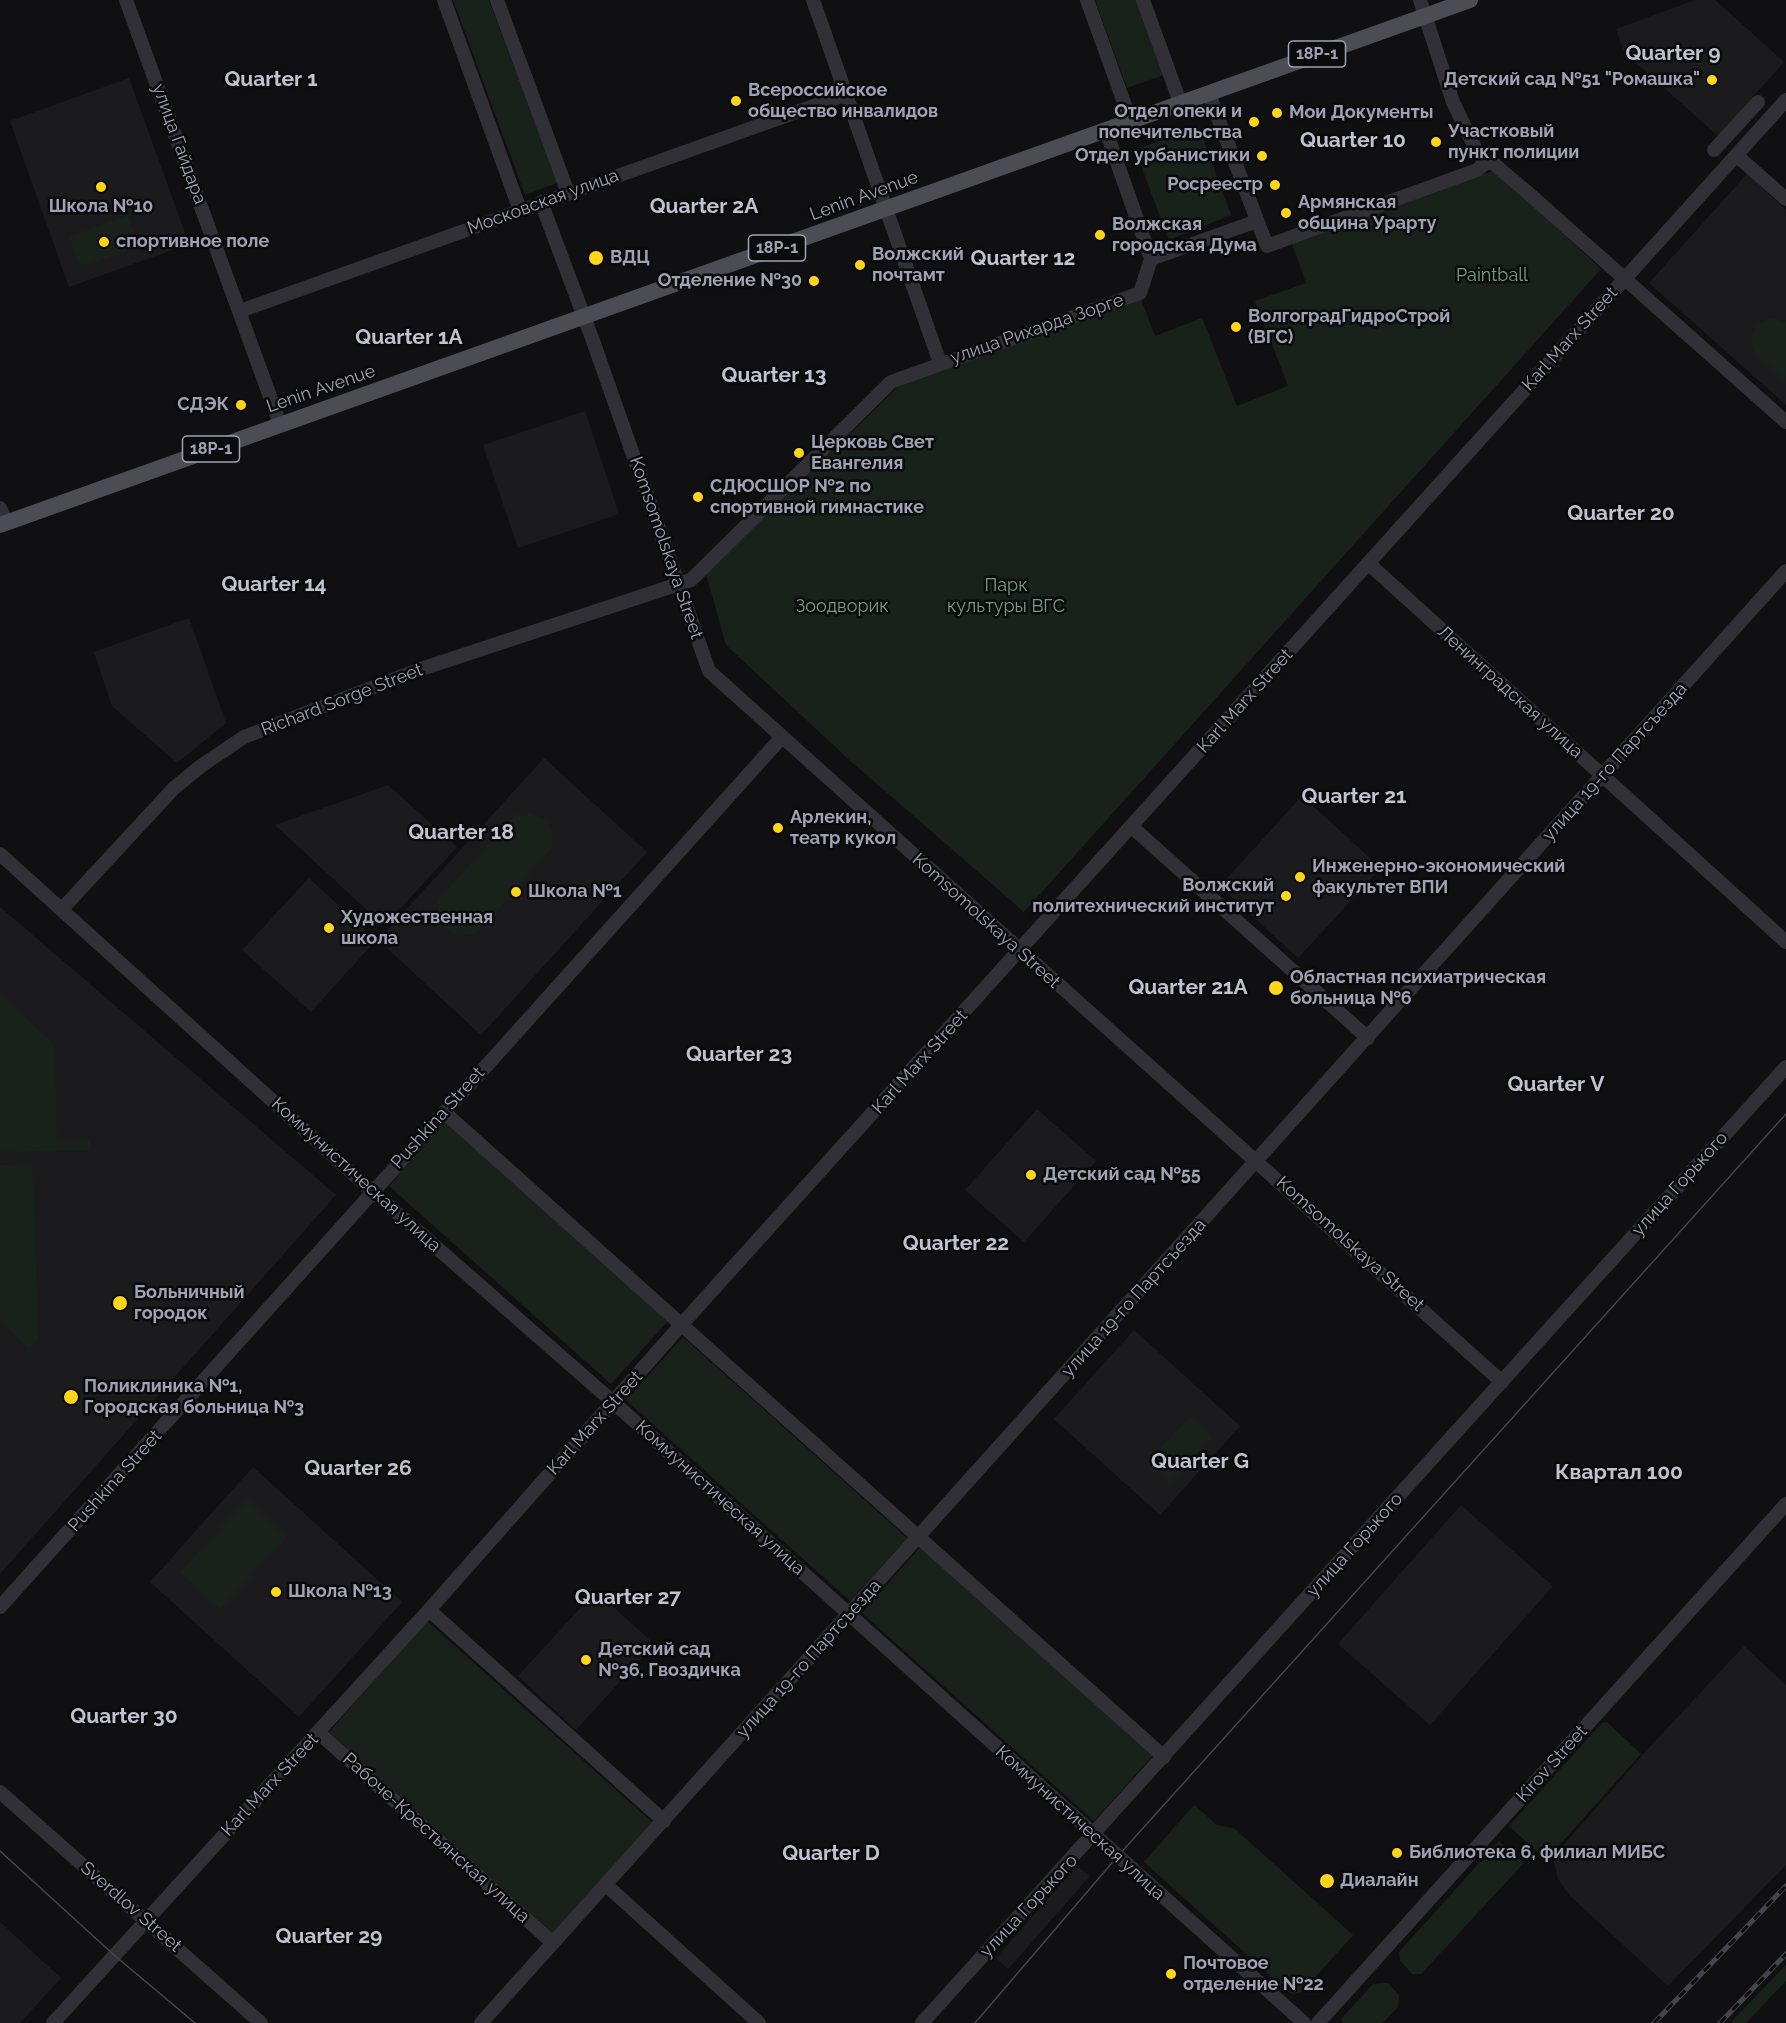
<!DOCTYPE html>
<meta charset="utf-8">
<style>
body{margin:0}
canvas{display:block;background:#100f11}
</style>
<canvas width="1786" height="2023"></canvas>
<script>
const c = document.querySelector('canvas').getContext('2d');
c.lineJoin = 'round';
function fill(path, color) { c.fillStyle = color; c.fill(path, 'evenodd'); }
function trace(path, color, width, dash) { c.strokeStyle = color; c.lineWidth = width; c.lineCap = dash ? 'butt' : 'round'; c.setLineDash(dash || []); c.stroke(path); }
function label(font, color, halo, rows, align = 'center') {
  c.font = font + ' Raleway,sans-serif'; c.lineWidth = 5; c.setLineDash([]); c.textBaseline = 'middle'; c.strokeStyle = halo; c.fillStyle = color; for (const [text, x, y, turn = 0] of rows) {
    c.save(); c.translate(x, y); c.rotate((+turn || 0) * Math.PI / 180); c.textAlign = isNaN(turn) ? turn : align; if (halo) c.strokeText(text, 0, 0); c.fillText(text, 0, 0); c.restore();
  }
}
fill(new Path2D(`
 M 1695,0 L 1715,0 L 1784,62 L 1718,136 L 1624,52 L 1616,29 Z
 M 129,78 L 189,244 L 69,287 L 10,121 Z
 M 1747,174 L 1786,210 L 1786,405 L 1649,283 Z
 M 585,411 L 619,514 L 518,548 L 483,445 Z
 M 189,618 L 226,723 L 177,763 L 112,706 L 94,652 Z
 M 544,758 L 647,852 L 481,1035 L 388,949 L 396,941 L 386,932 Z
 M 388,785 L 457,847 L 384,926 L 275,825 Z
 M 1302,796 L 1381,868 L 1298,958 L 1220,886 Z
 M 309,878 L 376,940 L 311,1012 L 242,950 Z
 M 0,907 L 336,1195 L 0,1574 Z
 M 1037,1109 L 1096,1161 L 1024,1242 L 965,1190 Z
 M 1134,1330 L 1240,1426 L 1160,1515 L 1054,1419 Z
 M 253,1467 L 402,1602 L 299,1717 L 150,1582 Z
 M 1461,1505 L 1553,1586 L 1430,1725 L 1338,1644 Z
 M 596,1591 L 654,1644 L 576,1730 L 518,1676 Z
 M 1744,1646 L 1786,1685 L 1786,1865 L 1668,1986 L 1570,1896 L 1558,1879 L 1553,1857 L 1646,1751 Z
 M 1077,1866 L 1090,1876 L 1008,1969 L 996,1958 Z
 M 0,1922 L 61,1978 L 20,2023 L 0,2023 Z`), '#1b1b1e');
fill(new Path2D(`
 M 453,0 L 489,0 L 557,183 L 525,195 Z
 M 1095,0 L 1137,0 L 1164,75 L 1127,88 Z
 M 1199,127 L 1231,215 L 1169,240 L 1135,150 Z
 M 1495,170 L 1601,269 L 1024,912 L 846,757 L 726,645 L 706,574 L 898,387 L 1141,299 L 1155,336 L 1202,318 L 1237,406 L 1288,386 L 1255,301 L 1306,283 L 1292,244 Z
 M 128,215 L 139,246 L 81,268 L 69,237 Z
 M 1774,318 L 1786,323 L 1786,382 L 1753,351 C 1748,333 1757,321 1774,318 Z
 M 523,813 C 544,814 556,827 552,848 L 479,931 C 455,943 433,925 439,899 L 514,816 Z
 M 0,995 L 55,1045 L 57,1140 L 90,1140 L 90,1150 L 0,1152 Z
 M 446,1122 L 668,1321 L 611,1384 L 389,1186 Z
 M 32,1164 L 39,1339 L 29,1349 L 0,1322 L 0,1165 Z
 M 683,1337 L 907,1538 L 850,1601 L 626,1400 Z
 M 1190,1417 L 1212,1437 L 1170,1483 L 1147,1463 Z
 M 247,1500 L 287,1538 L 220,1609 L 180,1572 Z
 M 921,1546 L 1154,1754 L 1094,1821 L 862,1613 Z
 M 427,1621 L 653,1823 L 554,1934 L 329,1732 Z
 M 1607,1722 L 1641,1754 L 1546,1860 L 1509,1826 L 1602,1723 Z
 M 1194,1805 L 1217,1825 L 1234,1828 L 1353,1935 L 1302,1992 L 1293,1994 L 1287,1991 L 1144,1862 Z
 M 1499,1841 L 1524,1863 L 1421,1974 L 1412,1974 L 1400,1960 L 1399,1952 Z
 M 1786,1965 L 1786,1981 L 1746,2023 L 1730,2023 Z
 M 1388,1983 L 1399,1995 L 1398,2007 L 1383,2023 L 1342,2023 L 1342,2018 L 1373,1984 Z`), '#19211b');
trace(new Path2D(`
 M 126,0 L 280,424
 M 444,0 L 520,210
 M 497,0 L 568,193
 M 813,0 L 940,363
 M 1087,0 L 1131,122
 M 1143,0 L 1181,105
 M 1420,0 L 1453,102 L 1478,154 L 1487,162 L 1494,164 L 1527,192 L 1786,422
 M 1209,94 L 1267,246 L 1477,170 L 1487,162
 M 1106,131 L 1151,259
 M 1714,150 L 1758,102
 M 1736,155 L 1786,199
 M 541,202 L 592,338 L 709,671 L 1502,1382
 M 1151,259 L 1257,221
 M 240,311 L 847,94
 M 0,508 L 7,523
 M 1368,563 L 1786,942
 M 1132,827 L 1368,1038
 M 0,854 L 372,1191 L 613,1402 L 1304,2023
 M 62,909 L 174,788 L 201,766 L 244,737 L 418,670 L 691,580 L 891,382 L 1140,293 L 1151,259
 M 444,1112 L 1164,1757
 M 0,1607 L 782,737
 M 429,1610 L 664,1821
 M 318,1732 L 553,1943
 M 0,1792 L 261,2023
 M 606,1885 L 759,2023
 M 53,2023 L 429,1610 L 682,1324 L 1786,100
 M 481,2023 L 1786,571
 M 922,2023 L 1786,1067
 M 1318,2023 L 1786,1504`), '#303036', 14);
trace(new Path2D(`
 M 0,525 L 1470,0`), '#4c4c55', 16);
trace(new Path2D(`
 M 0,1851 L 114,1955 L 195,2023
 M 975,2023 L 1117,1857 L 1786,1114`), '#45464d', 1.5);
const rail = new Path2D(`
 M 1654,2023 L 1786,1886
 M 1720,2023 L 1786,1954`);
trace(rail, '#45464d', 5);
trace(rail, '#0b0a0c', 3, [9]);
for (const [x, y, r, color] of [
 [1712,80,6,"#ffd519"],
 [736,101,6,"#ffd519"],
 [1277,113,6,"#ffd519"],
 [1254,122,6,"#ffd519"],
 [1436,142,6,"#ffd519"],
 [1262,156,6,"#ffd519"],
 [1275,185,6,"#ffd519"],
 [101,187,6,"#ffd519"],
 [1286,213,6,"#ffd519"],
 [1100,235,6,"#ffd519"],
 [104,242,6,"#ffd519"],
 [596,258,8,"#ffd519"],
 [860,265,6,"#ffd519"],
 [814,281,6,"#ffd519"],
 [1236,327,6,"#ffd519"],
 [241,405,6,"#ffd519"],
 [799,453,6,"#ffd519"],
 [698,497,6,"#ffd519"],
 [778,828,6,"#ffd519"],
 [1300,877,6,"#ffd519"],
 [516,892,6,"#ffd519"],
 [1286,896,6,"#ffd519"],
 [329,928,6,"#ffd519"],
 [1276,988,8,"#ffd519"],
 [1031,1175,6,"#ffd519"],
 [120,1303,8,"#ffd519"],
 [71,1397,8,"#ffd519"],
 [276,1592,6,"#ffd519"],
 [586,1660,6,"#ffd519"],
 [1397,1853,6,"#ffd519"],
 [1327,1881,8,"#ffd519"],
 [1171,1974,6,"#ffd519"]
]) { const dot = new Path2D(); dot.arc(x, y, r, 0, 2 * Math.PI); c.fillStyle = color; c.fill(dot); trace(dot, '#0b0a0c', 2); }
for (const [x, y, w] of [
 [1317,54,57],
 [777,248,57],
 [211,449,57]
]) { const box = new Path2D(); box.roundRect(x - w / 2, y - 13, w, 26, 4.5); c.fillStyle = '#0b0a0c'; c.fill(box); trace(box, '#9fa2b3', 1.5); }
label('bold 16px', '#9fa2b3', null, [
 ["18Р-1",1317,54],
 ["18Р-1",777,248],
 ["18Р-1",211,449]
]);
label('bold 18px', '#9fa2b3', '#0b0a0c', [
 ["Детский сад №51 \"Ромашка\"",1700,80,"right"],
 ["Всероссийское",748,91],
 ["общество инвалидов",748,112],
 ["Отдел опеки и",1242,112,"right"],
 ["попечительства",1242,133,"right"],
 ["Мои Документы",1289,113],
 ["Участковый",1448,132],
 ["пункт полиции",1448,153],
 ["Отдел урбанистики",1250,156,"right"],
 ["Росреестр",1263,185,"right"],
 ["Армянская",1298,203],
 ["община Урарту",1298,224],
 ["Школа №10",101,207,"center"],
 ["Волжская",1112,225],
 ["городская Дума",1112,246],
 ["спортивное поле",116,242],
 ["Волжский",872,255],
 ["почтамт",872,276],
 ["ВДЦ",610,258],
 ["Отделение №30",802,281,"right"],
 ["ВолгоградГидроСтрой",1248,317],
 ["(ВГС)",1248,338],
 ["СДЭК",229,405,"right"],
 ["Церковь Свет",811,443],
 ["Евангелия",811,464],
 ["СДЮСШОР №2 по",710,487],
 ["спортивной гимнастике",710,508],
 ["Арлекин,",790,818],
 ["театр кукол",790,839],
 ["Инженерно-экономический",1312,867],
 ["факультет ВПИ",1312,888],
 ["Волжский",1274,886,"right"],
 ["политехнический институт",1274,907,"right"],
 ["Школа №1",528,892],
 ["Художественная",341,918],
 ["школа",341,939],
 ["Областная психиатрическая",1290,978],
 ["больница №6",1290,999],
 ["Детский сад №55",1043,1175],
 ["Больничный",134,1293],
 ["городок",134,1314],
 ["Поликлиника №1,",84,1387],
 ["Городская больница №3",84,1408],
 ["Школа №13",288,1592],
 ["Детский сад",598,1650],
 ["№36, Гвоздичка",598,1671],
 ["Библиотека 6, филиал МИБС",1409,1853],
 ["Диалайн",1340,1881],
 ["Почтовое",1183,1964],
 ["отделение №22",1183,1985]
], 'left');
label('18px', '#9fa2b3', '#0b0a0c', [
 ["улица Гайдара",179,144,70],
 ["Lenin Avenue",864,196,-20],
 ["Московская улица",543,202,-20],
 ["улица Рихарда Зорге",1037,329,-19],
 ["Karl Marx Street",1570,339,-48],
 ["Lenin Avenue",321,389,-19],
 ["Komsomolskaya Street",666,548,71],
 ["Ленинградская улица",1510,692,42],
 ["Richard Sorge Street",342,700,-21],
 ["Karl Marx Street",1245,701,-48],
 ["улица 19-го Партсъезда",1615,762,-48],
 ["Komsomolskaya Street",986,921,42],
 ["Karl Marx Street",920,1062,-48],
 ["Pushkina Street",438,1118,-48],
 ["Коммунистическая улица",356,1175,42],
 ["улица Горького",1680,1184,-48],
 ["Komsomolskaya Street",1350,1244,42],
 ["улица 19-го Партсъезда",1134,1298,-48],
 ["Karl Marx Street",595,1423,-48],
 ["Pushkina Street",115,1481,-48],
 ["Коммунистическая улица",720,1498,42],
 ["улица Горького",1355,1545,-48],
 ["улица 19-го Партсъезда",809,1659,-48],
 ["Kirov Street",1552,1764,-48],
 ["Karl Marx Street",270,1785,-47],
 ["Коммунистическая улица",1080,1823,42],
 ["Рабоче-Крестьянская улица",436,1838,42],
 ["улица Горького",1029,1906,-47],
 ["Sverdlov Street",131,1907,41]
]);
label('18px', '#74a07e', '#0b0a0c', [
 ["Paintball",1492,276],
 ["Парк",1006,586],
 ["культуры ВГС",1006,607],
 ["Зоодворик",842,607]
]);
label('bold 21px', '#c0c2cf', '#0b0a0c', [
 ["Quarter 9",1673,54],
 ["Quarter 1",271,80],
 ["Quarter 10",1353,141],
 ["Quarter 2A",704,207],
 ["Quarter 12",1023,259],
 ["Quarter 1A",409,338],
 ["Quarter 13",774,376],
 ["Quarter 20",1621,514],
 ["Quarter 14",274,585],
 ["Quarter 21",1354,797],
 ["Quarter 18",461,833],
 ["Quarter 21A",1188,988],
 ["Quarter 23",739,1055],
 ["Quarter V",1556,1085],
 ["Quarter 22",956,1244],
 ["Quarter G",1200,1462],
 ["Quarter 26",358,1469],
 ["Квартал 100",1619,1473],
 ["Quarter 27",628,1598],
 ["Quarter 30",124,1717],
 ["Quarter D",831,1854],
 ["Quarter 29",329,1937]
]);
</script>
